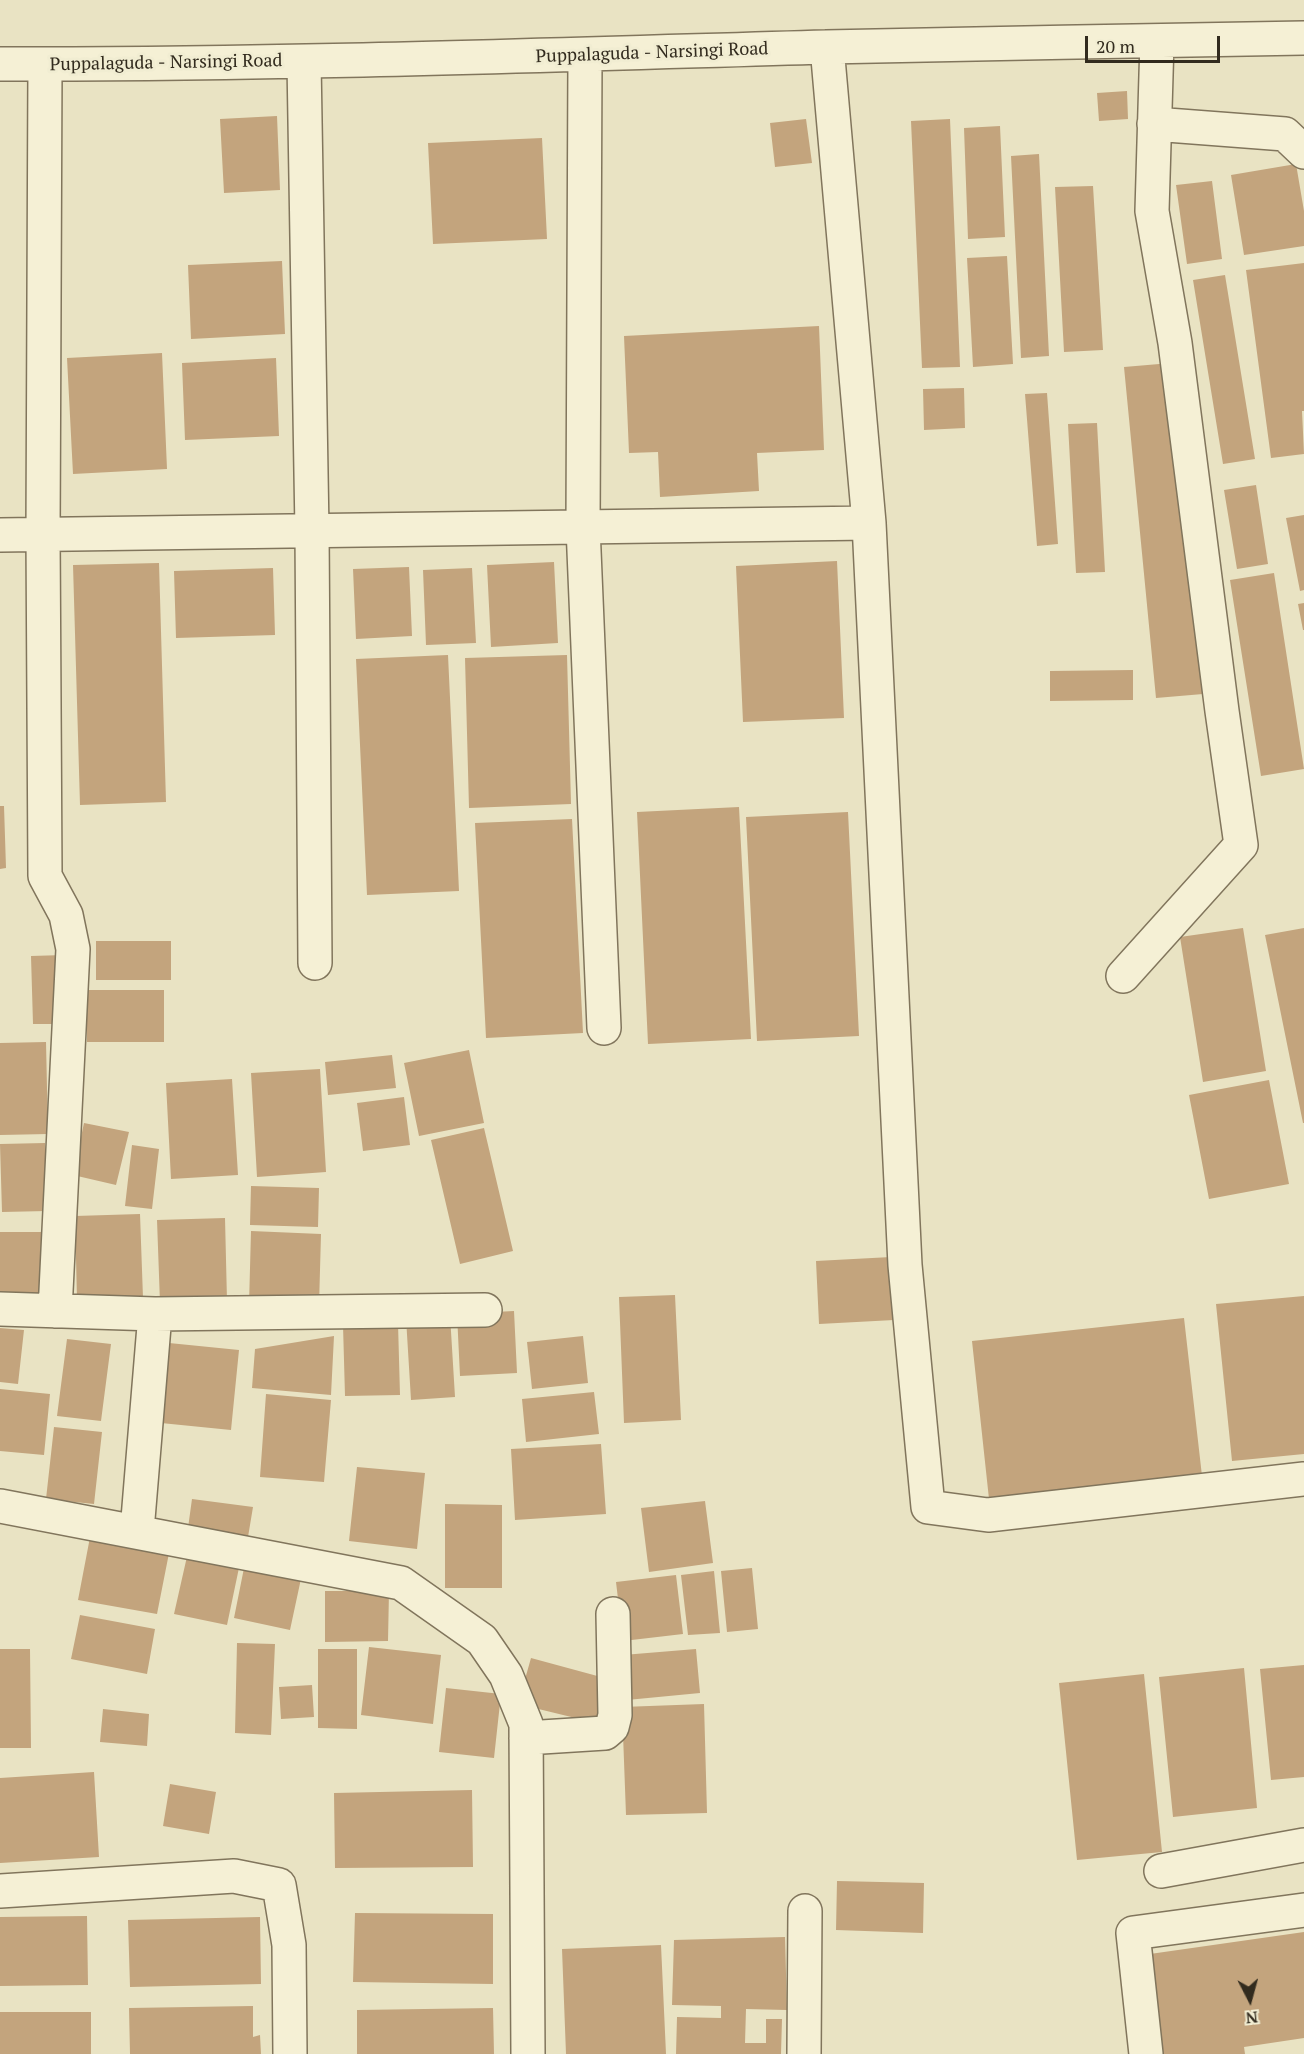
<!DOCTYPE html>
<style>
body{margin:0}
#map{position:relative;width:1304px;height:2054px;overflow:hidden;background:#e9e3c3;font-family:"PT Serif",serif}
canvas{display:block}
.north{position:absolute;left:1220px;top:1970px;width:60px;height:60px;-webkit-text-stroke:4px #f1edd2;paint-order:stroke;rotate:174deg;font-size:16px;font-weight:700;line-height:24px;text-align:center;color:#322b1e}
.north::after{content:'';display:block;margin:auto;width:21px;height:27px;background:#322b1e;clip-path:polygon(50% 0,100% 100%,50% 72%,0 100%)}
.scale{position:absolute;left:1085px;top:36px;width:135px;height:27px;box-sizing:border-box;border:3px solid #322b1e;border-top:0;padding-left:8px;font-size:18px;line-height:21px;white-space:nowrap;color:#322b1e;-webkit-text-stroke:4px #f1edd2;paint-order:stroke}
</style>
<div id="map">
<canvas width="1304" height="2054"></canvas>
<div class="north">N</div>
<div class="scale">20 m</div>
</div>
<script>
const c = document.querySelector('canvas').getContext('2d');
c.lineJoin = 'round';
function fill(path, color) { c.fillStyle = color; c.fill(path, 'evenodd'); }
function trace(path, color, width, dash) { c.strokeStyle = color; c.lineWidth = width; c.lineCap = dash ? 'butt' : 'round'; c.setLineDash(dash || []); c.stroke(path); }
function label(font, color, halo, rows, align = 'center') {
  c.font = font + ' "PT Serif",serif'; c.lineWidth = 6; c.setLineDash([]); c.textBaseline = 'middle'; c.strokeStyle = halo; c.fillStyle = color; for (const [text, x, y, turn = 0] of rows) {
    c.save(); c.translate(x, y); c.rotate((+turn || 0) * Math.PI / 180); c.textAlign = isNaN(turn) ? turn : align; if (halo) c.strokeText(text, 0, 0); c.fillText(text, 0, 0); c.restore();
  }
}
fill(new Path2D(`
 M 1127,91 L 1128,119 L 1099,121 L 1097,93 Z
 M 277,116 L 280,190 L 224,193 L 220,119 Z
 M 806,119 L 812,163 L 775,167 L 770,123 Z
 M 950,119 L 960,367 L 922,368 L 911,121 Z
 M 1000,126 L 1005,237 L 968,239 L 964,128 Z
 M 542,138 L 547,239 L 433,244 L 428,143 Z
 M 1039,154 L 1049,356 L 1021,358 L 1011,156 Z
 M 1296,164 L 1304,211 L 1304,246 L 1244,255 L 1231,175 Z
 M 1212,181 L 1222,259 L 1187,264 L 1176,185 Z
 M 1093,186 L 1103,350 L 1064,352 L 1055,187 Z
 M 1007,256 L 1013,364 L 973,367 L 967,258 Z
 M 282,261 L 285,334 L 191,339 L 188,265 Z
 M 1304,263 L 1304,411 L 1302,411 L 1304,454 L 1271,458 L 1246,270 Z
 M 1225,275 L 1255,459 L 1223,464 L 1193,280 Z
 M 819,326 L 824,450 L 757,453 L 759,491 L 660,497 L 658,452 L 629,453 L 624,336 Z
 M 162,353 L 167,469 L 73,474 L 67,358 Z
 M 276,358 L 279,436 L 185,440 L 182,363 Z
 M 1171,363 L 1203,694 L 1156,698 L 1124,367 Z
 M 964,388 L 965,428 L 924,430 L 923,389 Z
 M 1047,393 L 1058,544 L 1037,546 L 1025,394 Z
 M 1097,423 L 1105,572 L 1076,573 L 1068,424 Z
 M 1256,485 L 1268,564 L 1237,569 L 1224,490 Z
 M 1304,515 L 1304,590 L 1300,591 L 1286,518 Z
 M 837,561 L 844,718 L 743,722 L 736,566 Z
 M 554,562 L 558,643 L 491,647 L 487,565 Z
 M 159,563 L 166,802 L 80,805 L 73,565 Z
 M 409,567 L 412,636 L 356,639 L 353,569 Z
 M 273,568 L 275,635 L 176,638 L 174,571 Z
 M 472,568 L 476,643 L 426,645 L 423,570 Z
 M 1274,573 L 1304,769 L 1261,776 L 1230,580 Z
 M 1304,603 L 1304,630 L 1303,630 L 1298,604 Z
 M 448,655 L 459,891 L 367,895 L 356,659 Z
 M 567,655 L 571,804 L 469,808 L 465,658 Z
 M 1133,670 L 1133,700 L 1050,701 L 1050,671 Z
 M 0,806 L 4,806 L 6,868 L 0,869 Z
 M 739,807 L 751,1039 L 648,1044 L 637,812 Z
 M 848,812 L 859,1036 L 757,1041 L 746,817 Z
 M 572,819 L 583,1033 L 486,1038 L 475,823 Z
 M 1243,928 L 1266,1071 L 1203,1082 L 1180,937 Z
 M 1304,928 L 1304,1123 L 1303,1123 L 1265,935 Z
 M 96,941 L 171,941 L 171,980 L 96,980 Z
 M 64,955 L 66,1024 L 33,1024 L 31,956 Z
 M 87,990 L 164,990 L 164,1042 L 87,1042 Z
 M 46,1042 L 48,1134 L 0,1135 L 0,1043 Z
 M 469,1050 L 484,1123 L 419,1136 L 404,1063 Z
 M 392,1055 L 396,1088 L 328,1095 L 325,1062 Z
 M 320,1069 L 326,1172 L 257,1177 L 251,1073 Z
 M 232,1079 L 238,1175 L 171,1179 L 166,1083 Z
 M 1269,1080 L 1289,1184 L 1209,1199 L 1189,1095 Z
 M 404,1097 L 410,1145 L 363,1151 L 357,1103 Z
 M 84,1123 L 129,1132 L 116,1185 L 73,1175 Z
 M 484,1128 L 513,1251 L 460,1264 L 431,1140 Z
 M 45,1143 L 47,1211 L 2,1212 L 0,1144 Z
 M 132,1145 L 159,1149 L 152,1209 L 125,1206 Z
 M 251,1186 L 319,1188 L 318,1227 L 250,1225 Z
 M 140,1214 L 143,1298 L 77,1300 L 75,1216 Z
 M 225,1218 L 227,1301 L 160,1303 L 157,1220 Z
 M 251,1231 L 321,1234 L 319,1306 L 249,1305 Z
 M 0,1232 L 42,1232 L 44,1295 L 0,1295 Z
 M 891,1257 L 894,1320 L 819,1324 L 816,1261 Z
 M 675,1295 L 681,1420 L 624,1423 L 619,1297 Z
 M 1304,1296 L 1304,1454 L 1232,1461 L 1216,1304 Z
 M 514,1311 L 517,1373 L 460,1376 L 457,1314 Z
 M 450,1315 L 455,1397 L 411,1400 L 406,1318 Z
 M 1184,1318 L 1202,1476 L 989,1499 L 972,1341 Z
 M 398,1323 L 400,1395 L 345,1396 L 343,1325 Z
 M 0,1328 L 24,1330 L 18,1384 L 0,1382 Z
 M 334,1336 L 331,1395 L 252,1388 L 255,1349 Z
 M 583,1336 L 588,1383 L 532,1389 L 527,1342 Z
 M 67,1339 L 111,1344 L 101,1421 L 57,1416 Z
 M 169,1343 L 239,1350 L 231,1430 L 161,1423 Z
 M 0,1389 L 50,1394 L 44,1455 L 0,1451 Z
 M 594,1392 L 599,1434 L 526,1442 L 522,1399 Z
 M 266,1394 L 331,1400 L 324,1482 L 260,1477 Z
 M 54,1427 L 102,1432 L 94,1504 L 46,1499 Z
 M 601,1444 L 606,1514 L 515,1520 L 511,1449 Z
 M 357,1467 L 425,1473 L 417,1549 L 349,1541 Z
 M 192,1499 L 253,1507 L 248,1537 L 188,1528 Z
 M 705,1501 L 713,1563 L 649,1572 L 641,1508 Z
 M 445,1504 L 502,1505 L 502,1588 L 445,1588 Z
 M 91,1532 L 170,1548 L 157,1614 L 78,1600 Z
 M 188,1552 L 240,1563 L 227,1625 L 174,1614 Z
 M 245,1563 L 302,1574 L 290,1630 L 234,1618 Z
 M 752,1568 L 758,1629 L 727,1632 L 721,1571 Z
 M 714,1571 L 720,1633 L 688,1635 L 681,1575 Z
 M 676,1575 L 683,1634 L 623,1641 L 616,1582 Z
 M 325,1591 L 389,1591 L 388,1641 L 325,1642 Z
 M 80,1615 L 155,1629 L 147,1674 L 71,1659 Z
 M 237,1643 L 275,1644 L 271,1735 L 235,1733 Z
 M 369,1647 L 441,1655 L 433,1724 L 361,1715 Z
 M 0,1649 L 30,1649 L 31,1748 L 0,1748 Z
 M 318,1649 L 357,1649 L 357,1729 L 318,1728 Z
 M 696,1649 L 700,1693 L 627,1700 L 623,1655 Z
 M 531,1658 L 601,1677 L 600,1724 L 518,1704 Z
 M 1304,1665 L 1304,1777 L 1271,1780 L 1260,1669 Z
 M 1244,1668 L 1257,1808 L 1173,1817 L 1159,1677 Z
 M 1144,1674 L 1162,1852 L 1077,1860 L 1059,1683 Z
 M 312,1685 L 314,1717 L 281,1719 L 279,1687 Z
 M 446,1688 L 501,1694 L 494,1758 L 439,1752 Z
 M 704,1704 L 707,1813 L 626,1815 L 622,1707 Z
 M 103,1709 L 149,1714 L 147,1746 L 100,1742 Z
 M 94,1772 L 99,1857 L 0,1863 L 0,1778 Z
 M 170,1784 L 216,1792 L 209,1834 L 163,1826 Z
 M 472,1790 L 473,1867 L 335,1868 L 334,1793 Z
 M 837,1881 L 924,1883 L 923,1933 L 836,1930 Z
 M 355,1913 L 493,1914 L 493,1984 L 353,1982 Z
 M 87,1916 L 88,1985 L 0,1986 L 0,1917 Z
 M 260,1917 L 261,1984 L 130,1987 L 128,1920 Z
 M 1304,1932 L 1304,2038 L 1244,2047 L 1245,2054 L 1150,2054 L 1136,1956 Z
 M 785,1937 L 787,2010 L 746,2009 L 745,2043 L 766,2043 L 766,2019 L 782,2019 L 781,2054 L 676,2054 L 677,2017 L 721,2018 L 721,2006 L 672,2005 L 674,1940 Z
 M 661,1945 L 666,2054 L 566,2054 L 562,1949 Z
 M 253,2006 L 253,2037 L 260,2035 L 261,2054 L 130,2054 L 129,2008 Z
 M 493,2008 L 494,2054 L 357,2054 L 357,2010 Z
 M 0,2012 L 91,2012 L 91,2054 L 0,2054 Z`), '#c3a47d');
const minor = new Path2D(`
 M 827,47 L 869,523 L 905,1265 L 928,1507 L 988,1515 L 1304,1479
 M 585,56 L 583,527 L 604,1028
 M 304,62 L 312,531 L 315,963
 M 0,64 C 275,65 550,55 826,47 C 985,43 1145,41 1304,38
 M 45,64 L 43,534 L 45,876 L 66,915 L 73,949 L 55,1311
 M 1154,124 L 1285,134 L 1304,152
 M 0,535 L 869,523
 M 1123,976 L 1241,845 L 1222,711 L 1175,343 L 1152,211 L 1157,41
 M 0,1309 L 155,1314 L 485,1310
 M 0,1506 L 401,1583 L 482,1640 L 506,1675 L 526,1724 L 528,2054
 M 137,1531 L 155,1314
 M 526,1738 L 605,1733 L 612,1727 L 615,1715 L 613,1614
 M 1161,1871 L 1304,1845
 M 0,1891 L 234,1876 L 279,1885 L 289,1945 L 290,2054
 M 804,2054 L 805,1911
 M 1146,2054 L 1133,1933 L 1304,1910`);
trace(minor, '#81755c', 36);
trace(minor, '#f5f0d5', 33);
label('18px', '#322b1e', '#f1edd2', [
 ["Puppalaguda - Narsingi Road",652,53,-2],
 ["Puppalaguda - Narsingi Road",166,63,-1]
]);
</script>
